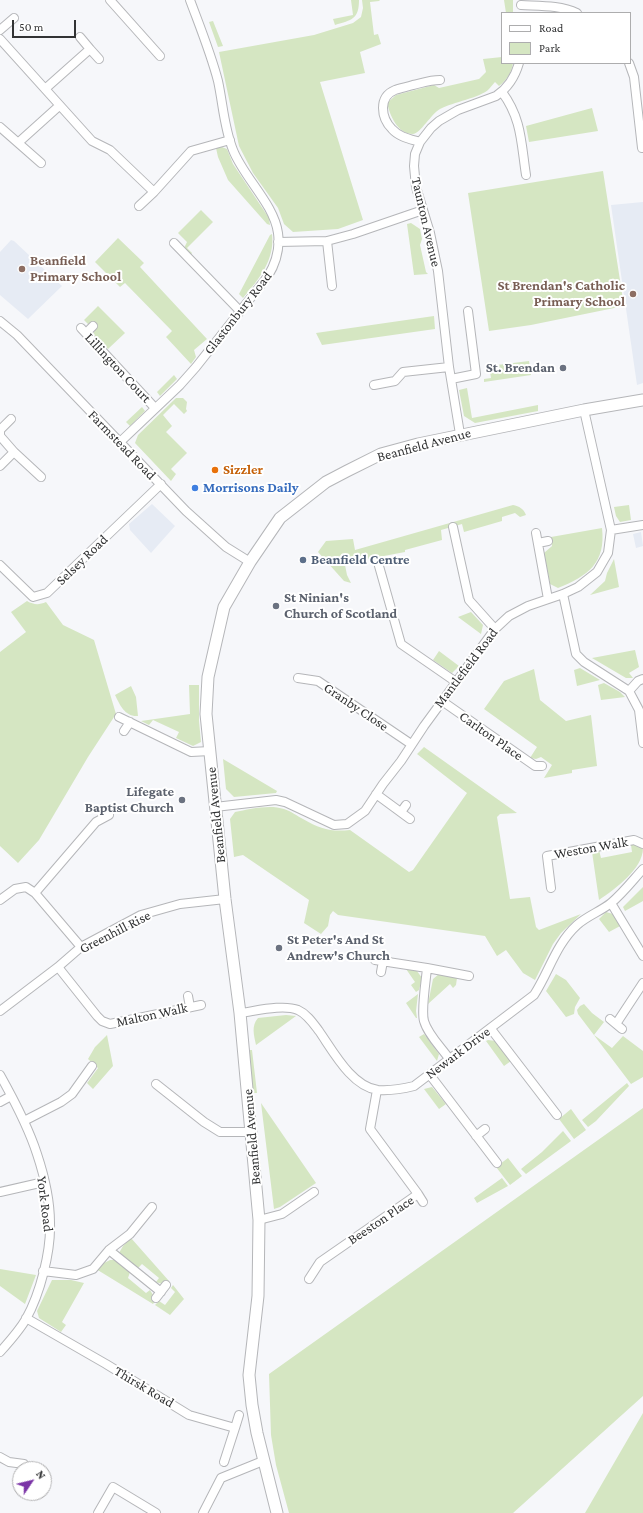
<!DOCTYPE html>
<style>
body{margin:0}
#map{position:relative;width:643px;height:1513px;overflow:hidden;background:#f6f7fa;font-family:"Crimson Pro",serif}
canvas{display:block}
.legend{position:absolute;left:501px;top:12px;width:130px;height:52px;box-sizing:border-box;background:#fff;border:1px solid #adadae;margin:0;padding:5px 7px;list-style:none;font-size:12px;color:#323334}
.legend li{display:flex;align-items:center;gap:8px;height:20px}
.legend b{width:20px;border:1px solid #adadae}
.north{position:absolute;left:12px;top:1461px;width:40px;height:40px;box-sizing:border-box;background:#fff;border:1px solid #adadae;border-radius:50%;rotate:55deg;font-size:11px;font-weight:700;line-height:16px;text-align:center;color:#323334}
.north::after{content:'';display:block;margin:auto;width:14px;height:18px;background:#7a33a6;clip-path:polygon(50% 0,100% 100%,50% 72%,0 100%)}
.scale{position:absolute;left:12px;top:20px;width:64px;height:18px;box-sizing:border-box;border:2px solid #323334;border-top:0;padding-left:5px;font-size:12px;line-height:14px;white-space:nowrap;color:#323334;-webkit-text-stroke:3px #fff;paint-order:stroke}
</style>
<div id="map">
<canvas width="643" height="1513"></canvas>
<ul class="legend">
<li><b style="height:5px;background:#fff"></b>Road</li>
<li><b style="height:11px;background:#d5e6c2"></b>Park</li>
</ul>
<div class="north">N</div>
<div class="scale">50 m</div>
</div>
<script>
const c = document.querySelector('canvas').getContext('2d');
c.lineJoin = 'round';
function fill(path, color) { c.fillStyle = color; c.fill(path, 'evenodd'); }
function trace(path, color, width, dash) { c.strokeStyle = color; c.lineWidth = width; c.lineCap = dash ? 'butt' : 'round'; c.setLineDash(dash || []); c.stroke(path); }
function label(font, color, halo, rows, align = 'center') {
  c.font = font + ' "Crimson Pro",serif'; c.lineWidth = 4; c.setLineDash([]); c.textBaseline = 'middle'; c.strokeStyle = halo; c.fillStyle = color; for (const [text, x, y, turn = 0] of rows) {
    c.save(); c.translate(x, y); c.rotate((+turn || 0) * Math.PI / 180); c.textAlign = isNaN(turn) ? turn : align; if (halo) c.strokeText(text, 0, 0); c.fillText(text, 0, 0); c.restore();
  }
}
fill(new Path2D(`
 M 643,202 L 643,383 L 637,385 L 611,205 Z
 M 11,240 L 14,241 L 62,286 L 28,319 L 0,295 L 0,252 Z
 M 152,504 L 175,526 L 151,553 L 130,530 L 129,524 Z
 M 641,532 L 643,546 L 636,548 L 633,534 Z`), '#e6ebf4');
fill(new Path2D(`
 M 351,0 L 359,0 C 359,19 352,20 335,25 L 333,19 L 353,15 Z
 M 362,0 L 380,0 L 379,1 L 370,2 L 374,35 L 378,34 L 381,44 L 360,52 L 365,73 L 320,82 L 363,220 L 338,229 L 293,232 L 284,224 L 278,208 L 253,173 L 239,146 L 219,52 L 314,35 L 353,23 L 361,17 L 363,8 Z
 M 504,0 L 513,0 L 513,13 L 506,13 Z
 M 213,21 L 223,46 L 218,47 L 209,22 Z
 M 502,57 L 502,63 L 513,63 C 512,72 506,81 499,86 L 495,82 C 493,84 491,87 489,89 C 480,98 453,102 440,109 C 432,113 420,134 413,134 C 397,134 390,115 387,103 L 396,95 L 434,85 L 439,88 L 479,79 L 486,72 L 483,59 Z
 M 592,108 L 598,131 L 529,142 L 526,126 Z
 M 222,147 L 227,149 L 233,164 L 269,218 L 270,225 L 267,224 L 228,180 L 218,157 L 216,148 Z
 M 603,171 L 624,306 L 531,325 L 489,331 L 468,193 Z
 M 201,210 L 213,222 L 187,248 L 192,253 L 190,256 L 184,248 L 187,242 L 178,233 Z
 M 411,223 L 420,229 L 422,239 L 420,245 L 426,272 L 428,274 L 414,275 L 407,224 Z
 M 272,234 C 275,260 259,279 243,298 L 239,294 L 270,235 Z
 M 118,238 L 144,263 L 140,267 L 207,339 L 194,350 L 196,357 L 191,364 L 166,337 L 172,331 L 125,283 L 120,287 L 95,262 Z
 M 98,306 L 125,333 L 108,349 L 93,334 L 96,328 L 89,325 L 84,320 Z
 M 434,316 L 435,329 L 322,345 L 316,333 Z
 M 529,361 L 531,375 L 484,382 L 484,379 L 491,378 L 489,366 Z
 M 174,375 L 177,379 L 160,396 L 157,392 Z
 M 467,388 L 472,418 L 538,405 L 538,411 L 475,423 L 464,416 L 459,390 Z
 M 176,398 L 183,398 L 187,402 L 186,409 L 187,411 L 184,414 L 174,404 L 163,415 L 172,426 L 166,432 L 187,453 L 171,469 L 176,474 L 171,481 L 135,443 L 138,435 Z
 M 142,407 L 145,411 L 130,426 L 126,422 Z
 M 513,505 C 519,506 524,509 526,515 L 520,517 L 515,513 L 502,517 L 502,521 L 464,532 L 462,524 L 441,530 L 442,540 L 405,550 L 405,552 L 368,559 L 366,555 L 344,560 L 347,575 L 351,583 L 344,581 L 318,552 L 326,541 L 353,539 L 355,550 Z
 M 629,505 L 631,520 L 620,522 L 616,516 L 614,507 Z
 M 602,528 C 606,563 588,576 558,588 L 550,584 L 544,553 L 552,546 L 551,537 Z
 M 614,559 L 619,587 L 590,595 L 605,581 L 607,573 Z
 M 27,601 C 34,605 39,605 46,602 L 63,625 L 94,640 L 116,714 L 88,757 L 39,840 L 18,863 L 0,846 L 0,652 L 26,632 L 11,612 Z
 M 471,612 L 483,625 L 481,634 L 458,617 Z
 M 635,650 L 639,667 L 629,673 L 633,678 L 626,678 L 592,658 Z
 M 439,651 L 459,666 L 452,673 L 433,660 Z
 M 580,668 L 600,680 L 577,686 L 574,670 Z
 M 534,669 L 540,700 L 566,721 L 591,715 L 597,766 L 572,770 L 572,773 L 544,778 L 552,765 L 541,757 L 536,759 L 530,758 L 537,747 L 484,709 L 504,681 Z
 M 604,683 L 620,692 L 625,697 L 601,700 L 598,685 Z
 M 189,685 L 199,685 L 199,721 L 201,742 L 193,746 L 176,738 L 179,732 L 153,720 L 149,725 L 141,721 L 190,714 Z
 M 131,686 L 136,697 L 138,716 C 125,717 120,705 115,695 Z
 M 424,747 L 517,813 L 500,814 L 497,817 L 510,899 L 530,897 L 536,927 L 539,930 L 581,914 L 561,933 L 553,944 L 535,980 L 523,973 L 506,950 L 497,956 L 485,936 L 338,915 L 333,911 L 330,915 L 328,926 L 321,934 L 304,923 L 309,900 L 243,855 L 234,857 L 230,819 L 235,812 C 249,809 270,804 284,809 C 291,811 297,816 303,819 C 320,829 331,832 350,830 L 409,872 L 413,870 L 467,793 L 417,754 Z
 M 223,759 L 277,791 L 276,793 L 234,797 L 226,789 Z
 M 635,844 L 643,848 C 643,869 615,889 599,900 L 592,852 L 594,850 L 599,850 L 601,858 L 632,852 L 631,845 Z
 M 643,887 L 643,901 L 625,911 L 623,907 Z
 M 606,912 L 613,914 L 622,925 L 609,932 L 599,919 Z
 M 406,969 L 417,971 L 422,978 L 419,990 L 416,992 L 411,985 L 415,982 Z
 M 439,974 L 457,978 L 456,985 L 453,988 L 450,984 L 428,1004 L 433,979 Z
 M 556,974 L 566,980 L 580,998 L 575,1007 L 574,1014 L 566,1017 L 546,991 Z
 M 418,994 L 416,1011 L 417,1018 L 416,1018 L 406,1003 Z
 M 584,1004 L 592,1013 L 604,1022 L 594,1035 L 612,1048 L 623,1036 L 643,1051 L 643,1077 L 631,1084 L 578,1014 L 577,1010 L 580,1006 Z
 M 286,1015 L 296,1016 L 256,1045 C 254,1035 251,1026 258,1018 Z
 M 424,1034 L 439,1054 L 437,1061 L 419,1037 Z
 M 107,1035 L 113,1066 L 93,1089 L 87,1083 L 98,1068 L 88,1059 L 95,1047 Z
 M 488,1040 L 496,1041 L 511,1061 L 504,1066 L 486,1041 Z
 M 248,1050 L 252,1050 L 257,1093 L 253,1093 Z
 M 627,1083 L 629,1086 L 596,1121 L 588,1127 L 582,1120 Z
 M 432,1087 L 446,1104 L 439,1109 L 424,1089 Z
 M 261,1103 L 316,1183 L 280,1207 L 274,1209 Z
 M 643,1108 L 643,1396 L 513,1513 L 289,1513 L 276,1465 L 271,1435 L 269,1374 Z
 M 571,1109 L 586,1130 L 574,1139 L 559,1119 Z
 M 563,1131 L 571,1141 L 526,1174 L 521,1169 L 542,1152 Z
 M 508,1158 L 522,1176 L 510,1185 L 496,1167 Z
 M 502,1178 L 508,1186 L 477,1203 L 474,1198 Z
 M 131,1238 L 169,1281 L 162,1284 L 156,1282 L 159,1278 L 142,1264 L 137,1269 L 119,1253 L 123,1246 Z
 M 110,1260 L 115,1260 L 130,1272 L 128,1278 L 146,1293 L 150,1290 L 156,1300 L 153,1304 L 96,1269 L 100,1265 Z
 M 0,1269 L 36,1275 L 25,1304 L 0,1286 Z
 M 52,1280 L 71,1280 L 84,1283 L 62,1322 L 66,1325 L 61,1332 L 39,1318 L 37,1311 Z
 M 173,1285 L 184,1299 L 170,1315 L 155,1305 L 159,1301 L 165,1305 L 175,1292 L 171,1288 Z
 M 643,1413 L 643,1513 L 585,1513 Z`), '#d5e6c2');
const street = new Path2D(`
 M 110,0 L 160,56
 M 521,5 C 540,6 560,5 577,13
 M 0,30 L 14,18
 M 0,39 L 92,141 L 110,150 L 154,192
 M 90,49 L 99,59
 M 629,63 L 634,77 L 642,148
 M 45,89 L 90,49 L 80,37
 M 502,92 C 522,119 521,143 526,175
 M 0,127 L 41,163
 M 19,142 L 59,106
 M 420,142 C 410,139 399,137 392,129 C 381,118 378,97 395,90 C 400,88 407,87 413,85 C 422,83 430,80 440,80
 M 139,206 L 154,192 L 191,151 L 230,140
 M 327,241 L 332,286
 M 278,242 L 327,241 L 353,234 L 423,210
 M 174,243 L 240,311
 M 0,321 L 17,335 L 186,511 L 226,547 L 250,562
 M 81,328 L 155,408
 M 86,333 L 93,326
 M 451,379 L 476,374 L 468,311
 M 374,385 L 395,381 L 403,372 L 449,367
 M 460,434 L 449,367 L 438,271 L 430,233 L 416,187 L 414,166 L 415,154 L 420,142 L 431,128 L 439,121 L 458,110 L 496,96 C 508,88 515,77 519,63
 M 120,442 L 180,385 L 196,367 L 268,276 C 276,263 280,248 278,233 C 274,204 244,178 233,150 C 224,128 223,104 218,81 C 211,54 200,27 190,0
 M 14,452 L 41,477
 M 0,466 L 14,452 L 0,436 L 0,430 L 11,419
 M 453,527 L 469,600 L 495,629
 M 611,530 L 643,525
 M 536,533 L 548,599
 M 538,543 L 548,541
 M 0,565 L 33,597 L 47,593 L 161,484
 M 379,566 L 401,644 L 456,682
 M 563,594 L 576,654 L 584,662 L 629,691 L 639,710 L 643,743
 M 298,678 L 318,681 L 411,744
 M 629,691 L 638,681 L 643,679
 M 442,701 L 535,766 L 542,766
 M 119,717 L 191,752 L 210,751
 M 124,731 L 130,722
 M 376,794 L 410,819
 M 215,807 L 276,800 L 285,802 L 334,825 L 347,824 L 365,811 L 383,784 L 401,761 L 424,726 L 495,629 L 509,616 L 528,606 L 563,594 L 578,587 L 597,572 L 608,553 L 611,530 L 584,410
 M 401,812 L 406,805
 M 551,888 L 547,856 L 634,840 L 643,844
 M 35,893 L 96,822 L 109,815
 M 0,900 L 15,889 L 26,887 L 35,893 L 81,947
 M 611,903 L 643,956
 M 375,960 L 427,968 C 426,980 421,1010 424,1021 C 428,1035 442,1048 450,1060
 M 58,967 L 97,1016 L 102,1021 L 110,1024 L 201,1005
 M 427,968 L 469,976
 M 381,972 L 383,961
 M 188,996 L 190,1007
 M 0,1011 L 58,967 L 81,947 L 141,915 L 180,904 L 225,899
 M 240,1013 C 256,1011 283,1004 298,1010 C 307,1014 313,1023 319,1031 C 333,1051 352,1087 378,1090 C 391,1091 402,1089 414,1086 L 534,995 C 549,972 556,944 577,925 C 587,916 601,911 611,903 C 623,893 633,880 643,869
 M 610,1019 L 622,1029
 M 616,1024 L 643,983
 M 491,1029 L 557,1115
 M 0,1075 C 14,1100 28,1126 37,1154 C 44,1175 50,1200 50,1223 C 51,1252 40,1294 26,1319 C 19,1331 9,1342 0,1352
 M 430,1075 L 497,1163
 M 156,1084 L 204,1122 L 220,1132 L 252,1132
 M 0,1102 L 11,1096
 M 24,1121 L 61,1102 L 72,1094 L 92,1066
 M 476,1136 L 485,1129
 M 0,1192 L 44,1182
 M 418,1194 L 423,1202
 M 259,1220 L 282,1214 L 314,1192
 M 109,1250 L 161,1292
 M 43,1271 L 76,1275 L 93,1269 L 109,1250 L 130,1234 L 152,1207
 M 309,1279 L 320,1262 L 418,1194 L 370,1129 L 377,1090
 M 156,1298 L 166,1285
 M 26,1318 L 106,1364 L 189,1415 L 235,1428 L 224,1462
 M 235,1428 L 239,1415
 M 0,1457 L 9,1462 L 24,1464
 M 98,1513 L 113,1487 L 156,1513
 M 203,1513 L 221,1478 L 263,1461`);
const secondary = new Path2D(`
 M 277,1513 L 257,1433 L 252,1405 L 249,1375 L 258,1296 L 259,1220 L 240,1013 L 225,899 L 206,714 L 208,677 L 224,607 L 250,562 L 280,518 L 326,482 L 347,471 L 381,454 L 418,444 L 584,410 L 643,400`);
trace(street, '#b5b6b9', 10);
trace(secondary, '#b5b6b9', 13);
trace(street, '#fff', 8);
trace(secondary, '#fff', 11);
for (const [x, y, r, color] of [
 [22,269,4,"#8d6e63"],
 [633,294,4,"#8d6e63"],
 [563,368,4,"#6b7280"],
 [215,470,4,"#e8710a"],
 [195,488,4,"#3f7fe0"],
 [303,560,4,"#5c6f8a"],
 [276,606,4,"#6b7280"],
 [182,800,4,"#6b7280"],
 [279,948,4,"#6b7280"]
]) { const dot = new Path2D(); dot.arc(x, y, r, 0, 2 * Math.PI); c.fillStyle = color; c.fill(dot); trace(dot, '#fff', 1.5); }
label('14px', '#323334', '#fff', [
 ["Taunton Avenue",426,222,77],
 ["Glastonbury Road",238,313,-52],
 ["Lillington Court",118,368,47],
 ["Farmstead Road",122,445,46],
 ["Beanfield Avenue",424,445,-15],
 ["Selsey Road",82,560,-44],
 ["Mantlefield Road",466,668,-53],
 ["Granby Close",356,707,34],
 ["Carlton Place",491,736,35],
 ["Beanfield Avenue",216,815,-96],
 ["Weston Walk",591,848,-10],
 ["Greenhill Rise",115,932,-27],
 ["Malton Walk",152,1015,-12],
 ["Newark Drive",458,1053,-37],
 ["Beanfield Avenue",252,1137,-95],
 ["York Road",45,1204,83],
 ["Beeston Place",381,1220,-34],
 ["Thirsk Road",144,1387,31]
]);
label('bold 14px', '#785e54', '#fff', [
 ["Beanfield",30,261],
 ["Primary School",30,277],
 ["St Brendan's Catholic",625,286,"right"],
 ["Primary School",625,302,"right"]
], 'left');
label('bold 14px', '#5b616d', '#fff', [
 ["St. Brendan",555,368],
 ["St Ninian's",284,598,"left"],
 ["Church of Scotland",284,614,"left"],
 ["Lifegate",174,792],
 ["Baptist Church",174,808],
 ["St Peter's And St",287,940,"left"],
 ["Andrew's Church",287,956,"left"]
], 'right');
label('bold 14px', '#c56008', '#fff', [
 ["Sizzler",223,470]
], 'left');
label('bold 14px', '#366cbe', '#fff', [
 ["Morrisons Daily",203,488]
], 'left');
label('bold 14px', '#4e5e75', '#fff', [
 ["Beanfield Centre",311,560]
], 'left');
</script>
